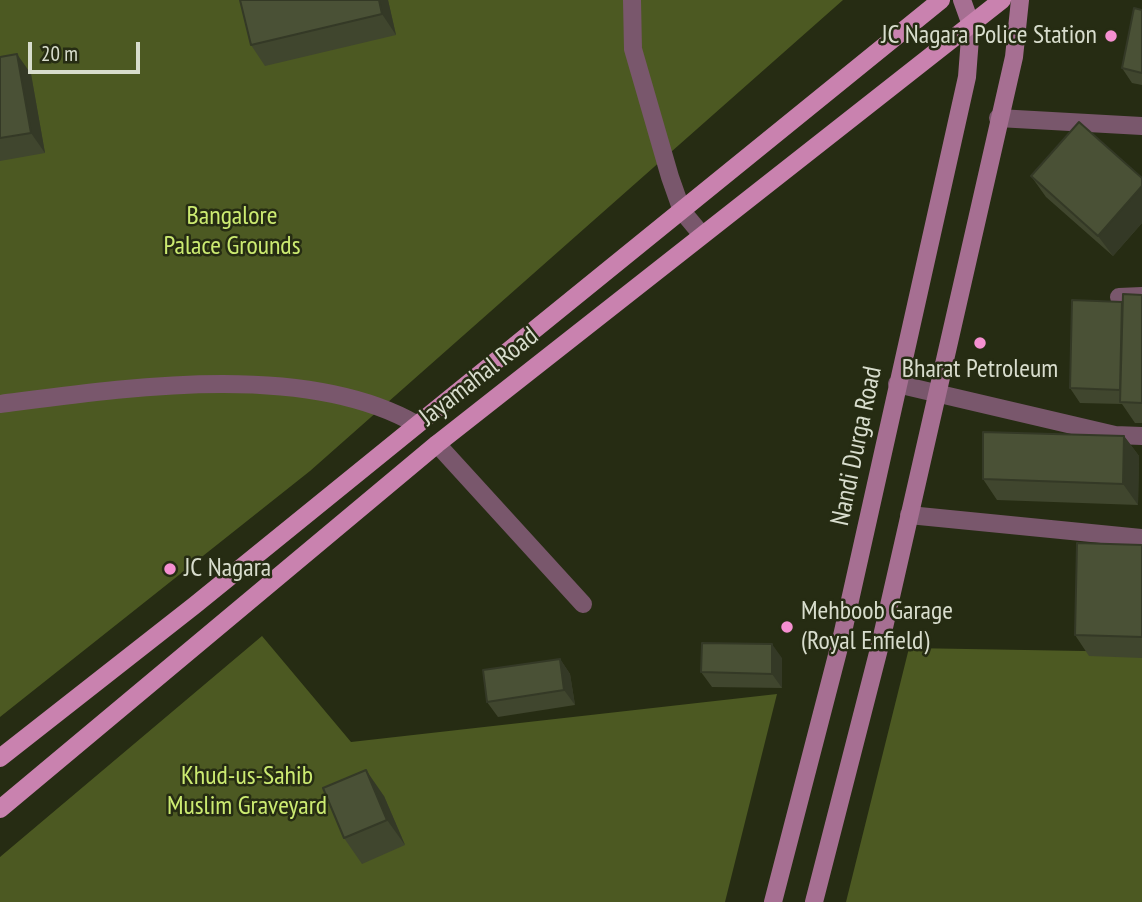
<!DOCTYPE html>
<style>
body{margin:0}
#map{position:relative;width:1142px;height:902px;overflow:hidden;background:#262c13;font-family:"PT Sans Narrow",sans-serif}
canvas{display:block}
.scale{position:absolute;left:28px;top:42px;width:112px;height:32px;box-sizing:border-box;border:4px solid #d8ddcd;border-top:0;padding-left:9px;font-size:21px;line-height:24px;white-space:nowrap;color:#d8ddcd;-webkit-text-stroke:5px #262c13;paint-order:stroke}
</style>
<div id="map">
<canvas width="1142" height="902"></canvas>
<div class="scale">20 m</div>
</div>
<script>
const c = document.querySelector('canvas').getContext('2d');
c.lineJoin = 'round';
function fill(path, color) { c.fillStyle = color; c.fill(path, 'evenodd'); }
function trace(path, color, width, dash) { c.strokeStyle = color; c.lineWidth = width; c.lineCap = dash ? 'butt' : 'round'; c.setLineDash(dash || []); c.stroke(path); }
function label(font, color, halo, rows, align = 'center') {
  c.font = font + ' "PT Sans Narrow",sans-serif'; c.lineWidth = 5; c.setLineDash([]); c.textBaseline = 'middle'; c.strokeStyle = halo; c.fillStyle = color; for (const [text, x, y, turn = 0] of rows) {
    c.save(); c.translate(x, y); c.rotate((+turn || 0) * Math.PI / 180); c.textAlign = isNaN(turn) ? turn : align; if (halo) c.strokeText(text, 0, 0); c.fillText(text, 0, 0); c.restore();
  }
}
fill(new Path2D(`
 M 0,0 L 843,0 L 310,471 L 0,717 Z
 M 262,636 L 351,742 L 777,694 L 725,902 L 0,902 L 0,857 Z
 M 909,648 L 1142,652 L 1142,902 L 846,902 Z`), '#4c5922');
trace(new Path2D(`
 M 632,0 L 633,49 L 670,177 L 682,211 L 702,235
 M 0,404 C 123,388 304,360 416,424
 M 437,444 L 583,604`), '#79576c', 18);
trace(new Path2D(`
 M 998,118 L 1142,126
 M 1119,297 L 1142,296
 M 897,384 L 1115,435 L 1142,436
 M 909,515 L 1142,538`), '#79576c', 18);
trace(new Path2D(`
 M 773,902 L 842,636 L 967,77 L 971,25 L 962,0
 M 814,902 L 880,645 L 1014,57 L 1020,0`), '#a66f92', 18);
trace(new Path2D(`
 M 0,758 L 195,605 L 941,0
 M 0,809 L 437,444 L 1002,0`), '#c982af', 18);
fill(new Path2D(`
 M 240,0 L 388,0 L 396,35 L 265,66 L 251,45 Z
 M 1142,10 L 1142,85 L 1132,83 L 1122,68 Z
 M 0,57 L 31,74 L 45,153 L 0,161 Z
 M 1031,176 L 1142,178 L 1142,223 L 1113,256 L 1046,197 Z
 M 1142,295 L 1142,423 L 1135,423 L 1122,404 L 1080,403 L 1070,388 L 1123,303 Z
 M 1124,436 L 1139,456 L 1138,505 L 997,500 L 983,479 Z
 M 1142,545 L 1142,658 L 1089,656 L 1075,635 Z
 M 782,658 L 782,688 L 712,687 L 701,672 Z
 M 560,659 L 570,674 L 575,705 L 498,717 L 487,702 Z
 M 384,796 L 405,845 L 362,864 L 344,838 Z`), '#40462e');
fill(new Path2D(`
 M 379,0 L 388,0 L 396,35 L 382,14 Z
 M 17,54 L 31,74 L 45,153 L 31,133 Z
 M 1142,186 L 1142,223 L 1113,256 L 1098,236 Z
 M 1124,436 L 1139,456 L 1138,505 L 1123,484 Z
 M 772,644 L 782,658 L 782,688 L 772,674 Z
 M 560,659 L 570,674 L 575,705 L 564,690 Z
 M 366,770 L 384,796 L 405,845 L 387,820 Z`), '#343926');
const building = new Path2D(`
 M 240,0 L 379,0 L 382,14 L 251,45 Z
 M 1134,8 L 1142,10 L 1142,73 L 1122,68 Z
 M 17,54 L 31,133 L 0,138 L 0,57 Z
 M 1079,122 L 1142,178 L 1142,186 L 1098,236 L 1031,176 Z
 M 1123,294 L 1142,295 L 1142,403 L 1120,402 Z
 M 1072,300 L 1122,302 L 1120,390 L 1070,388 Z
 M 983,432 L 1124,436 L 1123,484 L 983,479 Z
 M 1077,543 L 1142,545 L 1142,637 L 1075,635 Z
 M 702,643 L 772,644 L 772,674 L 701,672 Z
 M 560,659 L 564,690 L 487,702 L 483,670 Z
 M 366,770 L 387,820 L 344,838 L 323,788 Z`);
fill(building, '#4a5136');
trace(building, '#343926', 2);
for (const [x, y, r, color] of [
 [1111,36,7,"#f590d1"],
 [980,343,7,"#f590d1"],
 [170,569,7,"#f590d1"],
 [787,627,7,"#f590d1"]
]) { const dot = new Path2D(); dot.arc(x, y, r, 0, 2 * Math.PI); c.fillStyle = color; c.fill(dot); trace(dot, '#262c13', 2.5); }
label('26px', '#d8ddcd', '#262c13', [
 ["JC Nagara Police Station",1097,36,"right"],
 ["Bharat Petroleum",980,370,"center"],
 ["JC Nagara",184,569],
 ["Mehboob Garage",801,612],
 ["(Royal Enfield)",801,642]
], 'left');
label('26px', '#cceb71', '#262c13', [
 ["Bangalore",232,217],
 ["Palace Grounds",232,247],
 ["Khud-us-Sahib",247,777],
 ["Muslim Graveyard",247,807]
]);
label('26px', '#d8ddcd', '#262c13', [
 ["Jayamahal Road",479,377,-38],
 ["Nandi Durga Road",857,446,-78]
]);
</script>
